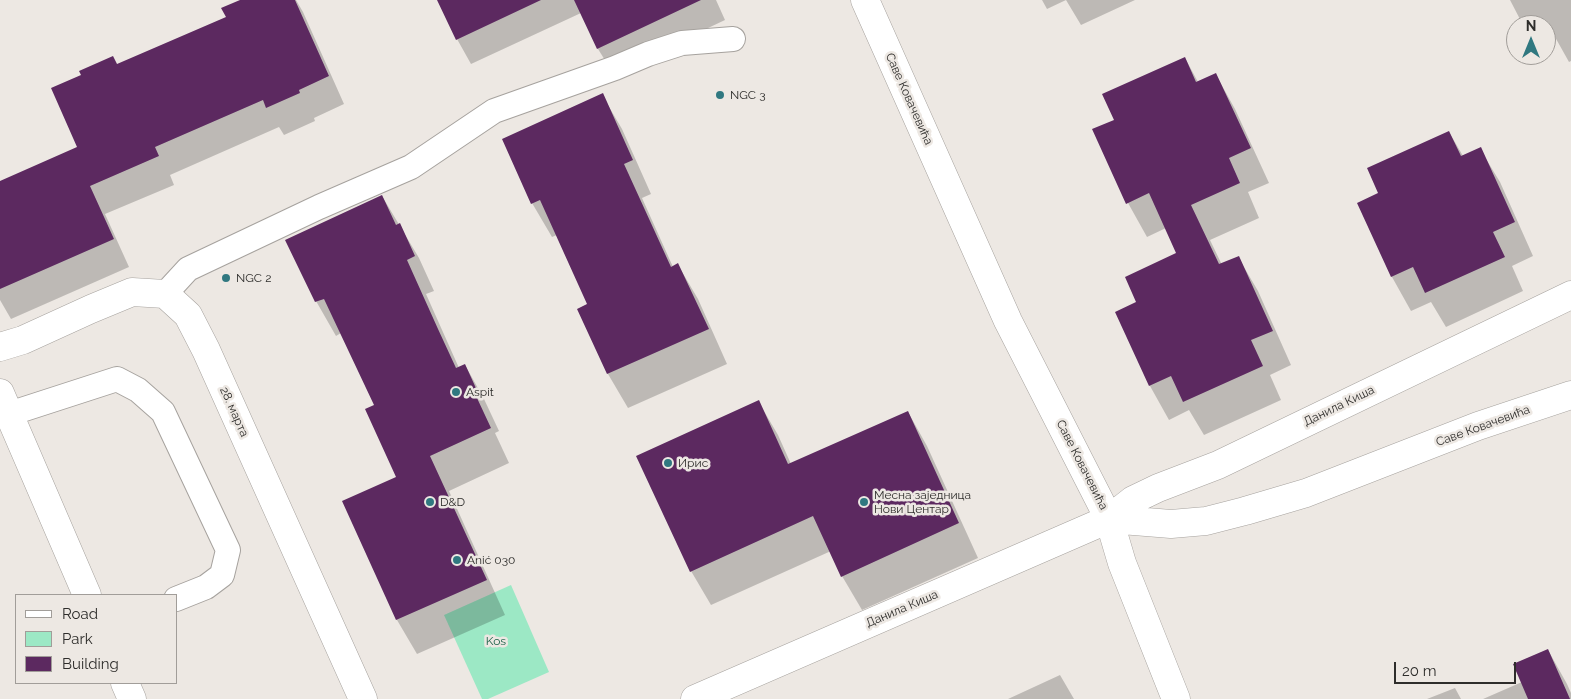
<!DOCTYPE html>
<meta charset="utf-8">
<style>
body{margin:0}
#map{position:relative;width:1571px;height:699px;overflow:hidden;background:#ede8e3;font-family:Raleway,sans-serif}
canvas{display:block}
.legend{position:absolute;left:15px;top:594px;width:162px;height:90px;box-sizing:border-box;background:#ede8e3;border:1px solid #a19d99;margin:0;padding:6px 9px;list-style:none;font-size:15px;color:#2e2d2b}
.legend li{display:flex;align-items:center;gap:10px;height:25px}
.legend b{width:25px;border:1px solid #a19d99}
.north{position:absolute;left:1506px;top:15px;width:50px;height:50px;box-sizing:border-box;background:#ede8e3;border:1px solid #a19d99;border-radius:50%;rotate:0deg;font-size:14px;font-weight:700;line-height:20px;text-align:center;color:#2e2d2b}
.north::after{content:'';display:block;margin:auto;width:18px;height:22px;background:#307880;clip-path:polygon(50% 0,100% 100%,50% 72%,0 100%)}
.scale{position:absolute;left:1394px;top:662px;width:122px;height:22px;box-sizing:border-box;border:2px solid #2e2d2b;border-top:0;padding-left:6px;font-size:15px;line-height:18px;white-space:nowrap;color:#2e2d2b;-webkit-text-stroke:4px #ede8e3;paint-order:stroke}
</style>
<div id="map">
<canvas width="1571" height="699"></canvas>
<ul class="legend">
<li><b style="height:6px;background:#fff"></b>Road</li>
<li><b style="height:14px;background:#9ce8c5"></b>Park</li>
<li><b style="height:14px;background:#5c2960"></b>Building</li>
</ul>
<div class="north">N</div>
<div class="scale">20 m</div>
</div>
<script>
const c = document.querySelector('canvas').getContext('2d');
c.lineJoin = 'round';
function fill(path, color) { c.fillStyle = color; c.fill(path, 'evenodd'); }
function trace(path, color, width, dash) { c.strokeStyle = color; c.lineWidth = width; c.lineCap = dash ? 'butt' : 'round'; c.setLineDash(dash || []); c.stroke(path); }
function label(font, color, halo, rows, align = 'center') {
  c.font = font + ' Raleway,sans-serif'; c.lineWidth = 5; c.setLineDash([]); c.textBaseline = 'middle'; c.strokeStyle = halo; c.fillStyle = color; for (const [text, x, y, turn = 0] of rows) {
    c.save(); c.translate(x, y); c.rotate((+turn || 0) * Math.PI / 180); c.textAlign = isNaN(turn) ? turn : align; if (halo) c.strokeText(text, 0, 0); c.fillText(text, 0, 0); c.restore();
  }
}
fill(new Path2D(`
 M 511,585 L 549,672 L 488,699 L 482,699 L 444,615 Z`), '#9ce8c5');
fill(new Path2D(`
 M 243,0 L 296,0 L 303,12 L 344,104 L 314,118 L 315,121 L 284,135 L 279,127 L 170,175 L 174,185 L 105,214 L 129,267 L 11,319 L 0,300 L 0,182 L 79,147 L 117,66 L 227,18 Z
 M 438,0 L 716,0 L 725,20 L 613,73 L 598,49 L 581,13 L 471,64 L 457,39 Z
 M 1042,0 L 1066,0 L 1047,9 Z
 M 1066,0 L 1135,0 L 1081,25 Z
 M 1510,0 L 1571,0 L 1571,61 L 1569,62 L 1555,37 L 1546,41 L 1546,25 L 1523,25 Z
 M 1185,58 L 1198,82 L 1216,75 L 1235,109 L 1269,183 L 1248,192 L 1259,218 L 1210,240 L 1222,265 L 1238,257 L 1258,291 L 1291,365 L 1270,375 L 1281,400 L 1204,435 L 1189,410 L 1169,420 L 1150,386 L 1138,303 L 1178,254 L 1166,228 L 1147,237 L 1128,203 L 1116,120 Z
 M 602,95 L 622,129 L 651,194 L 642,198 L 673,267 L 678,265 L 698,299 L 727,364 L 628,408 L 608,374 L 579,310 L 589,305 L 557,235 L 552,237 L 532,203 Z
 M 1449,132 L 1463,156 L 1480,149 L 1500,182 L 1533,256 L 1512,266 L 1523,291 L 1446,327 L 1431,302 L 1411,311 L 1392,277 L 1358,204 L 1380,194 Z
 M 382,196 L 419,258 L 434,291 L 426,294 L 459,368 L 465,365 L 484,399 L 499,431 L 495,433 L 509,463 L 449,491 L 505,615 L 417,654 L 397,620 L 344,502 L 398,477 L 375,406 L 341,333 L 336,336 L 316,301 Z
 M 758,401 L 778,435 L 791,464 L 908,412 L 927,446 L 978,558 L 862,610 L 842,576 L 831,551 L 711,605 L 691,571 Z
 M 1548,650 L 1567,684 L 1571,693 L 1571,699 L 1483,699 L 1522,682 Z
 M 1060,675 L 1074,699 L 1008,699 Z
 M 1455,688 L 1461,699 L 1427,699 Z`), '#0003');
fill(new Path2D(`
 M 240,0 L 295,0 L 329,76 L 299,90 L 300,93 L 266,108 L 263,100 L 155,147 L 159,156 L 90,186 L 114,239 L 0,289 L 0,181 L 77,147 L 51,88 L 81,75 L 79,71 L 113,56 L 117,64 L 226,17 L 221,8 Z
 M 437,0 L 541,0 L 456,40 Z
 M 574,0 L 701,0 L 597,49 Z
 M 1185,57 L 1196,82 L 1216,73 L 1251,148 L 1229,158 L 1240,183 L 1191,205 L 1219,264 L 1239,256 L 1273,331 L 1251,340 L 1263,366 L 1183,402 L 1171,376 L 1149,386 L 1115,312 L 1136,302 L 1125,277 L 1176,253 L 1149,193 L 1126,204 L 1092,129 L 1114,120 L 1102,94 Z
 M 603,93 L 633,160 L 624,164 L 671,267 L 678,263 L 709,329 L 607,374 L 577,309 L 587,304 L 540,200 L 531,204 L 502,139 Z
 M 1449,131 L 1461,156 L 1481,147 L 1515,222 L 1493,232 L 1505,257 L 1425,293 L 1413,267 L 1391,277 L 1357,203 L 1378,193 L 1367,168 Z
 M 382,195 L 396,225 L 400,223 L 415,256 L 407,260 L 438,329 L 456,368 L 465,364 L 480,397 L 477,398 L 491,428 L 430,456 L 487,580 L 396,620 L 342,501 L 396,477 L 365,409 L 374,405 L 324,299 L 315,302 L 285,240 Z
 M 759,400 L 788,464 L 908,411 L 959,523 L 841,577 L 813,516 L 690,572 L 636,456 Z
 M 1548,649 L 1570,699 L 1528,699 L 1513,664 Z`), '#5c2960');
const lane = new Path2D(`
 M 165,294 L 188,269 L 319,207 L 411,167 L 494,111 L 615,68 L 648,54 L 682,43 L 733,39
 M 9,414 L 117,379 L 138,390 L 163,412 L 228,550 L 222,575 L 206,587 L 176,599`);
const street = new Path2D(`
 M 865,0 L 1008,321 L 1109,519 L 1171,524 L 1206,521 L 1245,511 L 1306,493 L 1478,426 L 1571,395
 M 0,347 L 23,340 L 91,309 L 132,292 L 165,294 L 188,315 L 206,350 L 363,699
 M 0,393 L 87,595
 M 1109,519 L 1122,563 L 1176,699
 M 125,683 L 132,699
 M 695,699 L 1109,519 L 1133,500 L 1158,488 L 1218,465 L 1571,295`);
trace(lane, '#a6a29e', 26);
trace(street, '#a6a29e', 29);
trace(lane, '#fff', 24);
trace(street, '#fff', 28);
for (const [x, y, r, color] of [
 [720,95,5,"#307880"],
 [226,278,5,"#307880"],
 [456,392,5,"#307880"],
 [668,463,5,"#307880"],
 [430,502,5,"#307880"],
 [864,502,5,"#307880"],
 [457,560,5,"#307880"]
]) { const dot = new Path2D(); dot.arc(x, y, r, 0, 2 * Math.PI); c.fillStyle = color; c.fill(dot); trace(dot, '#ede8e3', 2); }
label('12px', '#2e2d2b', '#ede8e3', [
 ["NGC 3",730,95],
 ["NGC 2",236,278],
 ["Aspit",466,392],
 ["Ирис",678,463],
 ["Месна заједница",874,495],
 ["Нови Центар",874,509],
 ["D&D",440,502],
 ["Anić 030",467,560]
], 'left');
label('12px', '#2e2d2b', '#ede8e3', [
 ["Саве Ковачевића",909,99,66],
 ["Данила Киша",1339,406,-26],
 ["28. марта",234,412,66],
 ["Саве Ковачевића",1483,426,-20],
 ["Саве Ковачевића",1082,465,63],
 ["Данила Киша",902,609,-23]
]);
label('12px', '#165f44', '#ede8e3', [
 ["Kos",496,641]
]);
</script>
